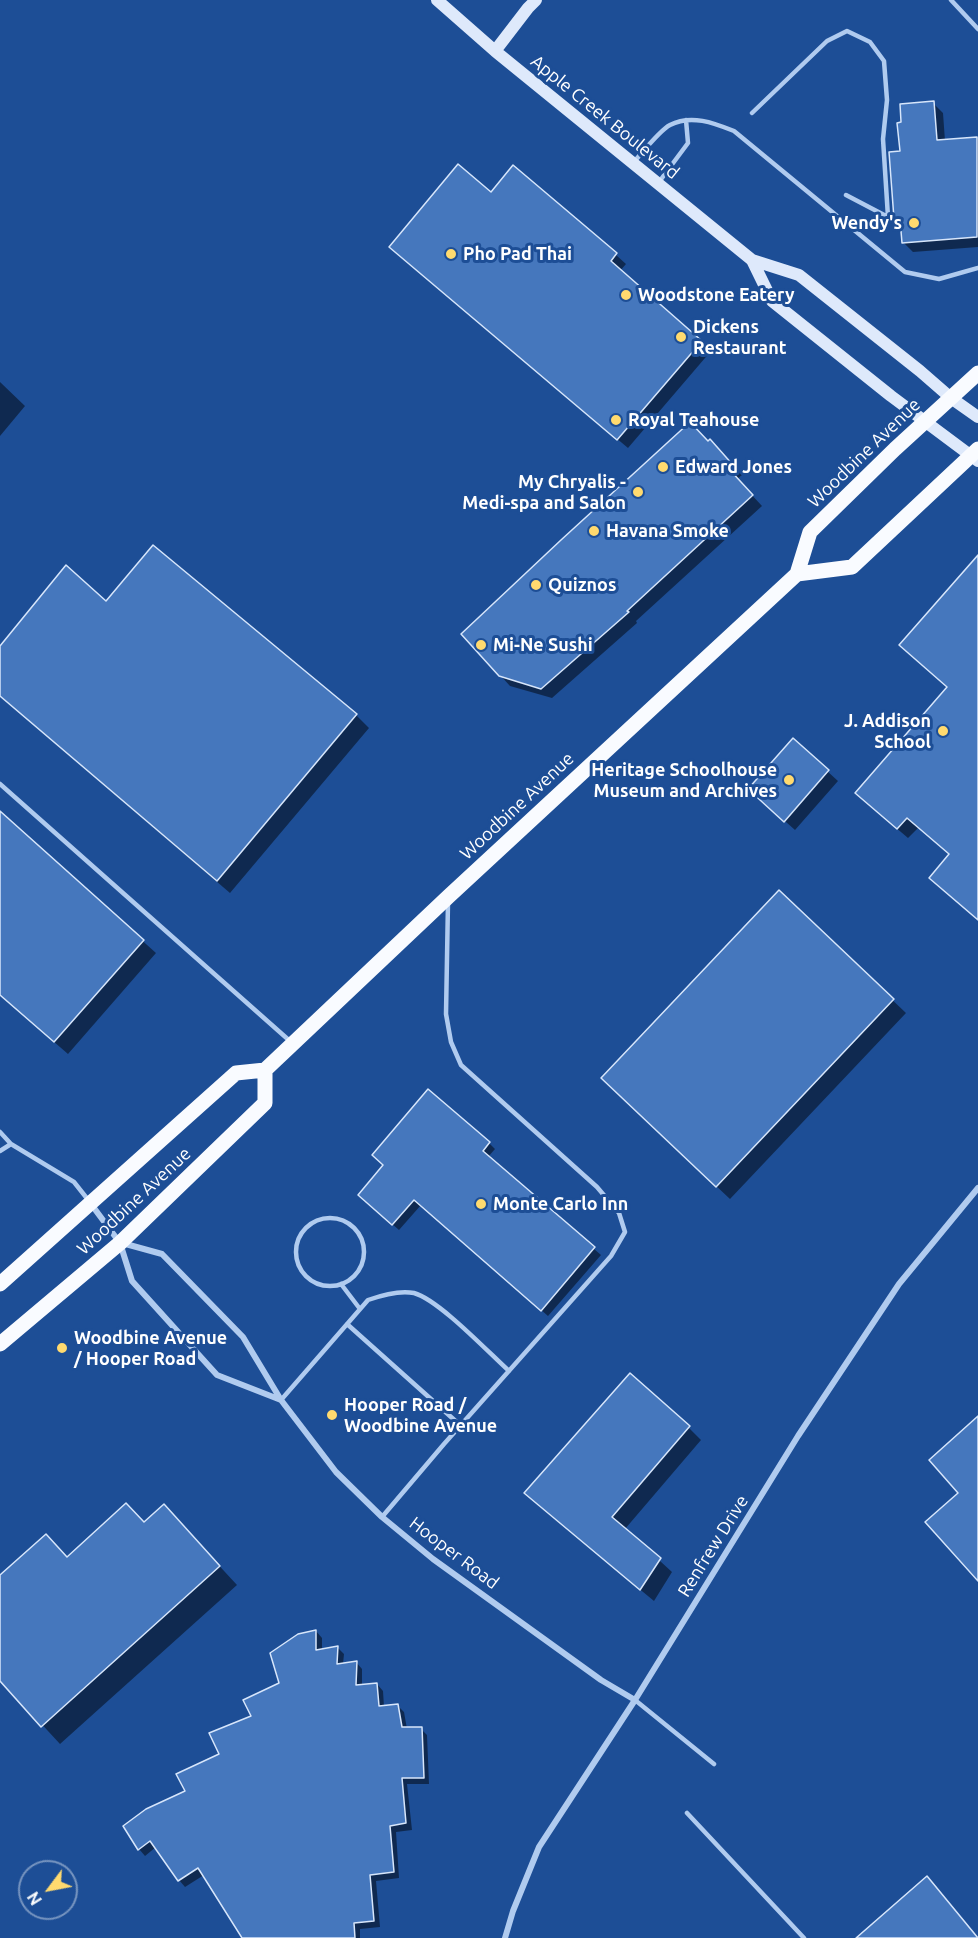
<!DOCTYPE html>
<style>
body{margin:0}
#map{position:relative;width:978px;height:1938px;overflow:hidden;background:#1d4e96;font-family:Ubuntu,sans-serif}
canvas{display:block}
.north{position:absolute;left:18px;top:1860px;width:60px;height:60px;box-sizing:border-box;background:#1d4e96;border:2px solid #7795c0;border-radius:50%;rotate:238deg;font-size:16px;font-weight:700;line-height:24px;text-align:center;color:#fff}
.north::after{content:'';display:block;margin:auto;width:21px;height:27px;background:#ffda6f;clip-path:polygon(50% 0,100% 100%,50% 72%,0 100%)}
</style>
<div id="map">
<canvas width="978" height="1938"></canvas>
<div class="north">N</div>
</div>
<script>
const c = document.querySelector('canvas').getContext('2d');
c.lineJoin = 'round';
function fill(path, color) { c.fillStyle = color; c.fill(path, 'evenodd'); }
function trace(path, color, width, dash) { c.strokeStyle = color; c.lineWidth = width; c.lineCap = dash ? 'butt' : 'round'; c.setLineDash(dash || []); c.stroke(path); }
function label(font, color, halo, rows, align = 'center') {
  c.font = font + ' Ubuntu,sans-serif'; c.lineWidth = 6; c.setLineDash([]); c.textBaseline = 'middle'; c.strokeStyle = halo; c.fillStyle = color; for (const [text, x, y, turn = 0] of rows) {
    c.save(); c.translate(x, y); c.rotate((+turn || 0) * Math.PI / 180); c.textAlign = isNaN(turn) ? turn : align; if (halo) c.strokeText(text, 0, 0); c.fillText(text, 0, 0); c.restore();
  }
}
fill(new Path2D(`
 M 933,103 L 943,113 L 945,141 L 976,138 L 978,140 L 978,247 L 913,252 L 903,242 L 902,225 L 895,219 L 902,153 Z
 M 513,168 L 616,255 L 626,264 L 620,271 L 711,351 L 628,448 L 400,256 L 491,194 Z
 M 0,382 L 25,406 L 0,436 Z
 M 708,443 L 719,451 L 742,475 L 737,479 L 762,506 L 636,621 L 637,623 L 552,698 L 510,686 L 500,675 Z
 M 153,548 L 356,715 L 369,728 L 230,893 L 0,696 L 0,648 L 106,603 Z
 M 978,565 L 978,919 L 951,855 L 919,827 L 908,838 L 867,803 L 949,688 Z
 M 793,740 L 838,781 L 795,830 L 759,798 Z
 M 0,813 L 156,953 L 68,1054 L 0,995 Z
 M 779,892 L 906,1013 L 730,1199 L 615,1091 Z
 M 489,1143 L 495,1149 L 488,1157 L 601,1255 L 548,1316 L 421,1205 L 399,1230 L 366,1201 Z
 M 688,1427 L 701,1440 L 625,1529 L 672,1572 L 654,1601 L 539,1506 Z
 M 164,1506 L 237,1585 L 60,1744 L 0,1679 L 0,1577 L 68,1558 L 144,1523 Z
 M 316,1631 L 322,1638 L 322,1651 L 338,1648 L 344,1654 L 343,1664 L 356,1662 L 362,1669 L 362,1686 L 377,1684 L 383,1691 L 384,1707 L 397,1705 L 404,1712 L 407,1729 L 421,1729 L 427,1735 L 429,1784 L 407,1784 L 412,1830 L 396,1832 L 399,1878 L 376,1881 L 380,1927 L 360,1929 L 360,1938 L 244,1938 L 204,1875 L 185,1887 L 179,1880 L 156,1847 L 145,1856 L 139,1849 L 187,1791 L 221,1755 L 281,1684 Z`), '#0007');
const building = new Path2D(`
 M 934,101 L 937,140 L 977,137 L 977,237 L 902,243 L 900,219 L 894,219 L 889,152 L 900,151 L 897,123 L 901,122 L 900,104 Z
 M 458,164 L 491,192 L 513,165 L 617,253 L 611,261 L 702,341 L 617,440 L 389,247 Z
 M 690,422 L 708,441 L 710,439 L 733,465 L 729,469 L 753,495 L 627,611 L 629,612 L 541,689 L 499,676 L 461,634 L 561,540 Z
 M 153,545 L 357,714 L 217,881 L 0,696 L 0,646 L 66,565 L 106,601 Z
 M 978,555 L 978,920 L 929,878 L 949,854 L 907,818 L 897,829 L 855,793 L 947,687 L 899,645 Z
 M 793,738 L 829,770 L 784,822 L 748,789 Z
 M 0,811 L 144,940 L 54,1042 L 0,995 Z
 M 779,890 L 894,999 L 716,1187 L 601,1078 Z
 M 428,1089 L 490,1142 L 483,1151 L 595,1247 L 541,1311 L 414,1200 L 392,1225 L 358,1195 L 383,1165 L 372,1155 Z
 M 630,1373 L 690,1426 L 612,1517 L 661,1558 L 640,1590 L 524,1493 Z
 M 978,1416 L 978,1581 L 925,1522 L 958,1493 L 929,1460 Z
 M 126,1503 L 144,1522 L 164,1504 L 220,1566 L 41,1727 L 0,1681 L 0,1575 L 46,1534 L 67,1557 Z
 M 316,1630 L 316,1650 L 338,1646 L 337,1664 L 357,1661 L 356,1685 L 377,1683 L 379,1706 L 398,1704 L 402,1727 L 422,1727 L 424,1778 L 402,1778 L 406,1823 L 390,1826 L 394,1872 L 370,1875 L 374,1921 L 354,1923 L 355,1938 L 242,1938 L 198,1868 L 178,1881 L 150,1841 L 138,1850 L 123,1826 L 146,1809 L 185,1791 L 176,1774 L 219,1754 L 209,1733 L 251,1716 L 243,1700 L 279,1683 L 270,1653 L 298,1634 Z
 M 927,1876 L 978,1938 L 856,1938 Z`);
fill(building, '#4577bd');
trace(building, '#d7e6fb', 1.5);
trace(new Path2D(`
 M 951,0 L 978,29
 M 752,113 L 827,41 L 847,31 L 870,42 L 884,61 L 887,100 L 883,139 L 888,217 L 846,195
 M 633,163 C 642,153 660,130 670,125 C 691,114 714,123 734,131 L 905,272 L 939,279 L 978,268
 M 659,182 L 688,143 L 686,120
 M 0,784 L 291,1042
 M 0,1132 L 11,1144
 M 0,1151 L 11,1144 L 74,1182 L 89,1201
 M296 1252a34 34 0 1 1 68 0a34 34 0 1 1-68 0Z
 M 341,1284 L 360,1309
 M 347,1324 L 460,1425
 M 281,1400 L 368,1300 C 382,1295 399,1290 414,1293 C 439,1300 488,1352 509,1371
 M 382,1517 L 444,1444 L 611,1256 L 625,1232 L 619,1213 L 597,1187 L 461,1065 L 451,1042 L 446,1014 L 448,902
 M 635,1700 L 714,1764
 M 687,1813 L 804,1938`), '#b0cbef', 4.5);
trace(new Path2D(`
 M 91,1204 L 120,1243 L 132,1281 L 217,1375 L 281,1400
 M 122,1243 L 162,1254 L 243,1337 L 281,1400 L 336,1472 L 382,1517 L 433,1559 L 601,1680 L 635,1700
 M 505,1938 L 513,1911 L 539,1847 L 635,1700 L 798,1436 L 899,1284 L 978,1188`), '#b0cbef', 6);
trace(new Path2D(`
 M 437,0 L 495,51 L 752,260 L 799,275 L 920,371 L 951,398 L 978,417
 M 495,51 L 528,8 L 536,0
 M 752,260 L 772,301 L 891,396 L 978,461`), '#dee9fb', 12);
trace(new Path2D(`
 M 797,574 L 852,567 L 978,449
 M 0,1284 L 236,1073 L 265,1070 L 449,896 L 797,574 L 810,532 L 895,449 L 978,373
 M 0,1344 L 120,1243 L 265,1103 L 265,1070`), '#f9fbff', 15);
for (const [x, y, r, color] of [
 [914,223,6,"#ffda6f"],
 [451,254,6,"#ffda6f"],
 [626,295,6,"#ffda6f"],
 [681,337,6,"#ffda6f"],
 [616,420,6,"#ffda6f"],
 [663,467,6,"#ffda6f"],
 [638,492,6,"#ffda6f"],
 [594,531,6,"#ffda6f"],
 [536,585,6,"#ffda6f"],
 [481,645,6,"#ffda6f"],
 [943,731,6,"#ffda6f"],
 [789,780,6,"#ffda6f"],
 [481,1204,6,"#ffda6f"],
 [62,1348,6,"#ffda6f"],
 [332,1415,6,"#ffda6f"]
]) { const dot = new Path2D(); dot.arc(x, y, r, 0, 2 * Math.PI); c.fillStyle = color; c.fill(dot); trace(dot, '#1d4e96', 2); }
label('18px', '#fff', '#1d4e96', [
 ["Apple Creek Boulevard",605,117,39],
 ["Woodbine Avenue",864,453,-44],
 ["Woodbine Avenue",517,806,-43],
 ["Woodbine Avenue",134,1201,-43],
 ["Renfrew Drive",713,1546,-58],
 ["Hooper Road",454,1553,37]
]);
label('bold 18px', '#fff', '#1d4e96', [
 ["Wendy's",902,223,"right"],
 ["Pho Pad Thai",463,254],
 ["Woodstone Eatery",638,295],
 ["Dickens",693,327],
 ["Restaurant",693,348],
 ["Royal Teahouse",628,420],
 ["Edward Jones",675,467],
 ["My Chryalis -",626,482,"right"],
 ["Medi-spa and Salon",626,503,"right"],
 ["Havana Smoke",606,531],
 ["Quiznos",548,585],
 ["Mi-Ne Sushi",493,645],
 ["J. Addison",931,721,"right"],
 ["School",931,742,"right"],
 ["Heritage Schoolhouse",777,770,"right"],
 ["Museum and Archives",777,791,"right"],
 ["Monte Carlo Inn",493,1204],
 ["Woodbine Avenue",74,1338],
 ["/ Hooper Road",74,1359],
 ["Hooper Road /",344,1405],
 ["Woodbine Avenue",344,1426]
], 'left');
</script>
